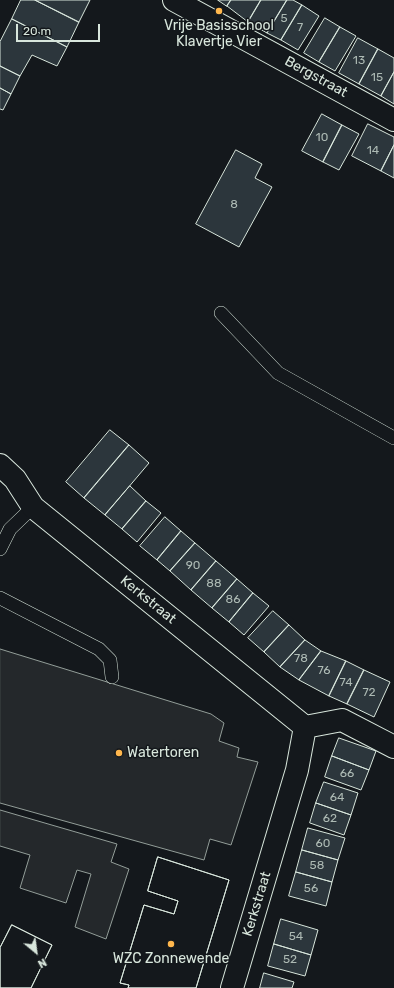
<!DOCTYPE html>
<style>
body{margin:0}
#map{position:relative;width:394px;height:988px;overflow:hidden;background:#14181c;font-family:Rubik,sans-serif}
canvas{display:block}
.north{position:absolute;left:16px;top:932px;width:40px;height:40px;-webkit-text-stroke:3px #14181c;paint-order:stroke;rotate:151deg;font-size:11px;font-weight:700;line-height:16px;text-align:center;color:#d8e6dc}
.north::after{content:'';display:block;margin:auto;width:14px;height:18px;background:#d8e6dc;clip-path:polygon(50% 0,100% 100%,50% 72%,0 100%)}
.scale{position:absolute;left:16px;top:24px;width:84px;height:18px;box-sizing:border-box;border:2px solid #d8e6dc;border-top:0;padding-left:5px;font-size:12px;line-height:14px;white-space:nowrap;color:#d8e6dc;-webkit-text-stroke:3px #14181c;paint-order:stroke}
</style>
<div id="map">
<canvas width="394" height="988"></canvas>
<div class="north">N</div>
<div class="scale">20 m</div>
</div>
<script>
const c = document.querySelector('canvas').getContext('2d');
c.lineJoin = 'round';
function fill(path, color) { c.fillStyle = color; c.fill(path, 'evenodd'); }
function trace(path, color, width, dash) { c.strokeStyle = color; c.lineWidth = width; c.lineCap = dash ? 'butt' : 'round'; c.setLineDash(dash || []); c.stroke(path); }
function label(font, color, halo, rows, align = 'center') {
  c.font = font + ' Rubik,sans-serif'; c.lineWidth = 3; c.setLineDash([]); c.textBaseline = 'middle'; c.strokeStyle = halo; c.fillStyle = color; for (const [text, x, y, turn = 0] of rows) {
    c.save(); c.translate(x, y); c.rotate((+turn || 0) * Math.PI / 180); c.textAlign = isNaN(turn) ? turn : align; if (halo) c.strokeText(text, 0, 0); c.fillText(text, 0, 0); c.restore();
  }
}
const parking = new Path2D(`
 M 0,649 L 211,714 L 224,723 L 219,741 L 239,748 L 237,757 L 258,762 L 231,845 L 210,839 L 204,860 L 0,803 Z
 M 0,810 L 117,844 L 111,862 L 129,869 L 106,939 L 75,927 L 91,874 L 77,870 L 66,903 L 20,888 L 30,855 L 0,846 Z`);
fill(parking, '#24282b');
trace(parking, '#939e99', 1);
const building = new Path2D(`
 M 21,0 L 35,0 L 79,22 L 67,47 L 12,19 Z
 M 35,0 L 90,0 L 79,22 Z
 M 218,0 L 231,0 L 227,6 Z
 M 231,0 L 261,0 L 248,22 L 227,6 Z
 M 261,0 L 287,0 L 267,33 L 248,22 Z
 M 287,0 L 293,0 L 302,5 L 281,40 L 267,33 Z
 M 302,5 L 319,16 L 298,50 L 281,40 Z
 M 325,18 L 340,27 L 319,62 L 304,53 Z
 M 12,19 L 67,47 L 57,66 L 32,55 L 20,76 L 0,66 L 0,42 Z
 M 340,27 L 356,36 L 335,71 L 319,62 Z
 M 358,38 L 378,49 L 359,84 L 339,73 Z
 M 378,49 L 394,58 L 394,72 L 381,96 L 359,84 Z
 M 0,66 L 20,76 L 11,94 L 0,88 Z
 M 394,72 L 394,104 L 381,96 Z
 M 0,88 L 11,94 L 3,110 L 0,109 Z
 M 322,114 L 342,125 L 323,162 L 302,151 Z
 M 368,124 L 394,137 L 394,145 L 381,171 L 352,156 Z
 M 342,125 L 359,134 L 339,170 L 323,162 Z
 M 394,145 L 394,178 L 381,171 Z
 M 236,150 L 262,164 L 255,178 L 272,187 L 239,247 L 196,224 Z
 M 110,430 L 129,445 L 84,498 L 66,482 Z
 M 129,445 L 149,463 L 105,515 L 84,498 Z
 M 130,486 L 146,501 L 122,529 L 105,515 Z
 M 146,501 L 161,513 L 137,542 L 122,529 Z
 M 165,517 L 181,531 L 157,560 L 140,546 Z
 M 181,531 L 195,543 L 170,571 L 157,560 Z
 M 195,543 L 216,561 L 191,590 L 170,571 Z
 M 216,561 L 237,579 L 212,608 L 191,590 Z
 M 237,579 L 253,593 L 229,622 L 212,608 Z
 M 253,593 L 269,606 L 244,635 L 229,622 Z
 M 273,611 L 289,625 L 264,652 L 248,638 Z
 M 289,625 L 305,640 L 280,667 L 264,652 Z
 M 305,640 L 321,651 L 299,680 L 280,667 Z
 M 321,651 L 346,661 L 329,696 L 299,680 Z
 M 346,661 L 364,670 L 347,704 L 329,696 Z
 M 364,670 L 390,682 L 374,717 L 347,704 Z
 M 339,738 L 376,751 L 369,770 L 332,756 Z
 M 332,756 L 369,770 L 361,790 L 325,777 Z
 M 324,782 L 358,793 L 351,815 L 316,803 Z
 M 316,803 L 351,815 L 344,835 L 310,823 Z
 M 308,828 L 345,838 L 338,860 L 302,850 Z
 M 302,850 L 338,860 L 332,882 L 296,872 Z
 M 158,857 L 229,880 L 196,988 L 128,988 L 129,985 L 120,983 L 144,905 L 174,914 L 178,901 L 148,891 Z
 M 158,857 L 229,880 L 196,988 L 128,988 L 129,985 L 120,983 L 144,905 L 174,914 L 178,901 L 148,891 Z
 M 296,872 L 332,882 L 326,906 L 289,896 Z
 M 281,919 L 318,930 L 311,955 L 274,944 Z
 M 12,925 L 52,945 L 31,988 L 0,988 L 0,948 Z
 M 12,925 L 52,945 L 31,988 L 0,988 L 0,948 Z
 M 274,944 L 311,955 L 305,976 L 268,966 Z
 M 264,973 L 294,982 L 292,988 L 260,988 Z`);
fill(building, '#2c363c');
trace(building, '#d8e6dc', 1);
const lane = new Path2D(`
 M 221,313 L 278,373 L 394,438
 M 0,549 L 10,529 L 33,507
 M 0,598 L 99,649 L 110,660 L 112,677`);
const street = new Path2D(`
 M 174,0 L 394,120
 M 0,465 L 15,479 L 33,507 L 305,727 L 342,720 L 394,747
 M 232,988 L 297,770 L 305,727`);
trace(lane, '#d8e6dc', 14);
trace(street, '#d8e6dc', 24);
trace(lane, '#14181c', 13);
trace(street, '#14181c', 22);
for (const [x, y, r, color] of [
 [219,11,4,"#ffb74d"],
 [119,753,4,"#ffb74d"],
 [171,944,4,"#ffb74d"]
]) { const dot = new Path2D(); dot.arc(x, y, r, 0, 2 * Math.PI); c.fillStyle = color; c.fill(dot); trace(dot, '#14181c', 1.5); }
label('12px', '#adbab4', null, [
 ["5",284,19],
 ["7",300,28],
 ["13",359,61],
 ["15",377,78],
 ["10",322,138],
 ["14",373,151],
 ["8",234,205],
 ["90",193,566],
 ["88",214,584],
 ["86",233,600],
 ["78",301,659],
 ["76",324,671],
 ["74",346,683],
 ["72",369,693],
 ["66",347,774],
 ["64",337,798],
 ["62",330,819],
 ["60",323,844],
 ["58",317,866],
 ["56",311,889],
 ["54",296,937],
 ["52",290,960]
]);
label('14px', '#d8e6dc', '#14181c', [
 ["Vrije Basisschool",219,26],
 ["Klavertje Vier",219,42],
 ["Watertoren",127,753,"left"],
 ["WZC Zonnewende",171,959]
]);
label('14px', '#d8e6dc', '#14181c', [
 ["Bergstraat",316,77,29],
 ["Kerkstraat",148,600,39],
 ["Kerkstraat",257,904,-73]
]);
</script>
